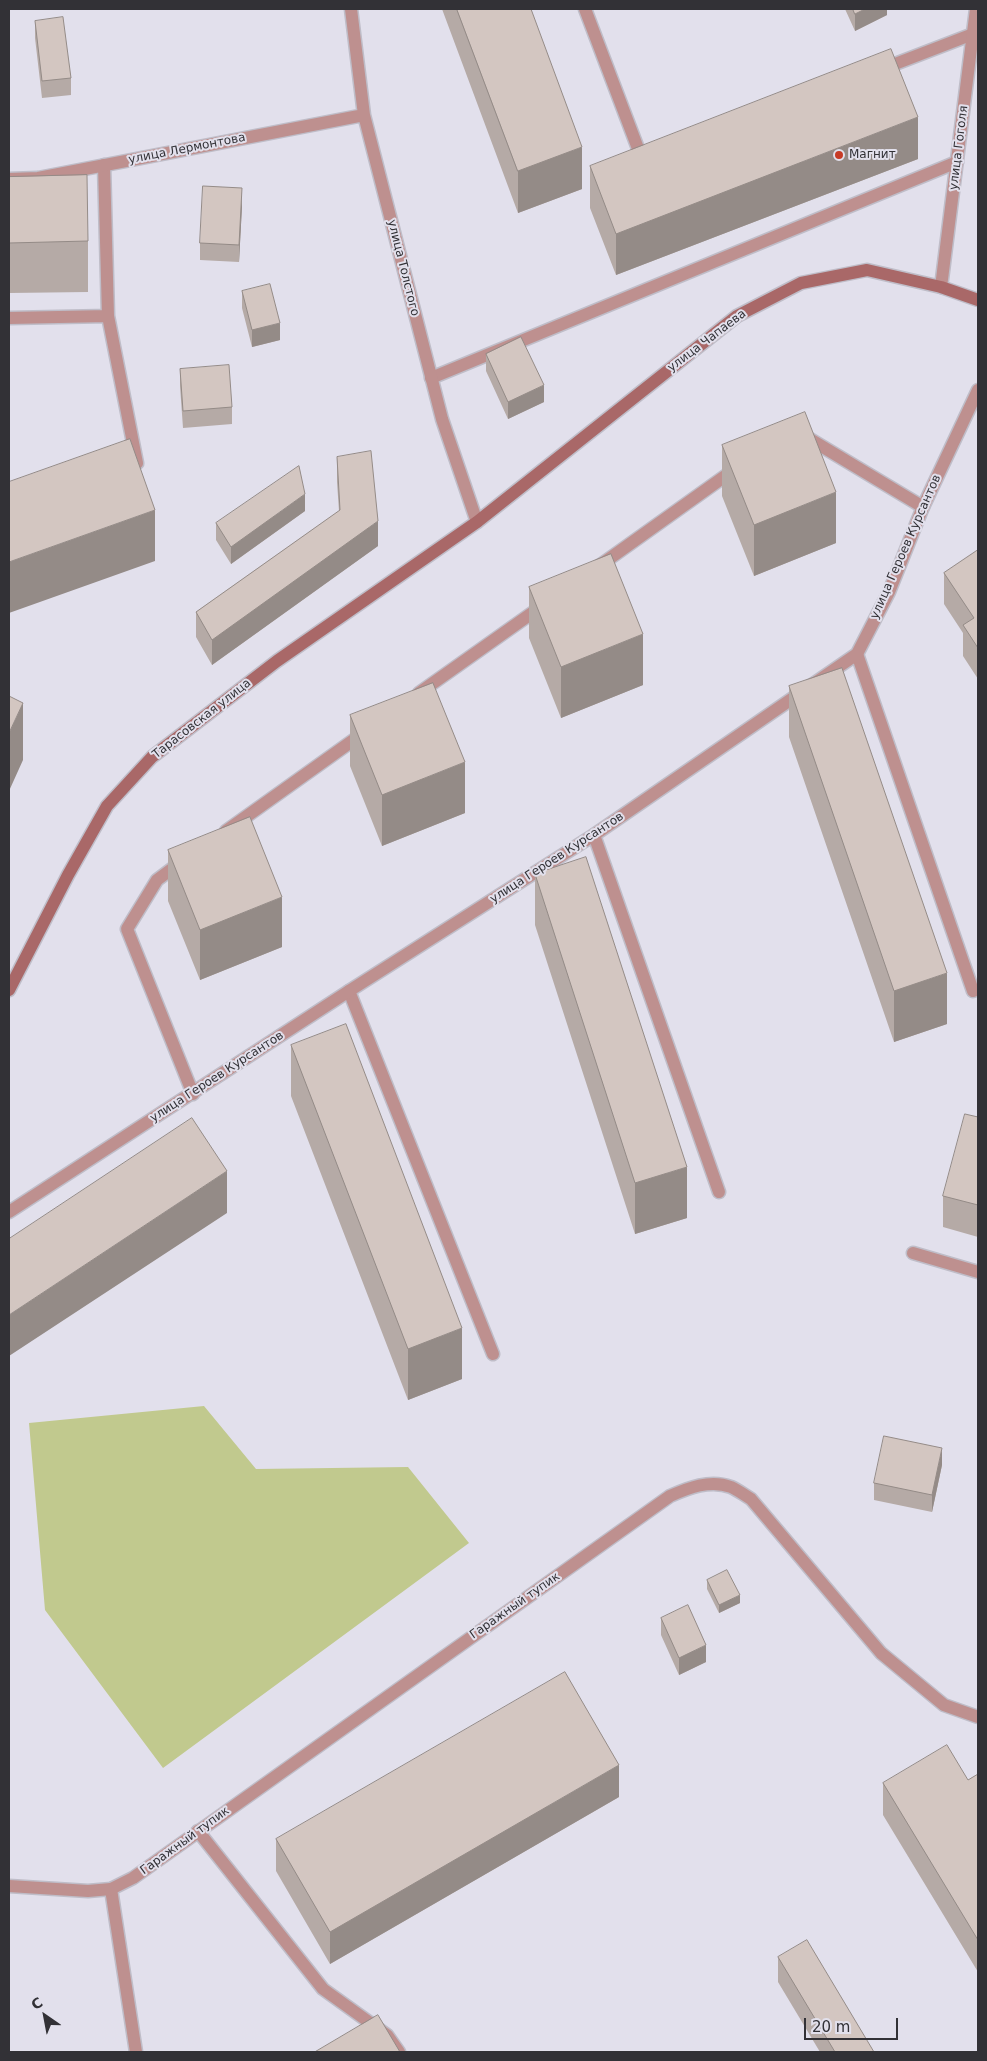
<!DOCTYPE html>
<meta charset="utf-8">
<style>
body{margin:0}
#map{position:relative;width:987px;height:2061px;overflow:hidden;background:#e2e0ec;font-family:"DejaVu Sans",sans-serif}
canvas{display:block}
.frame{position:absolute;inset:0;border:10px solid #323136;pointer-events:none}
.north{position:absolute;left:20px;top:1991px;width:50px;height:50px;-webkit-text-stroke:4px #e2e0ec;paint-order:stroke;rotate:327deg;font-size:14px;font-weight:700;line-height:20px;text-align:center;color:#323136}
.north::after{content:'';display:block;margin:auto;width:18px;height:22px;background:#323136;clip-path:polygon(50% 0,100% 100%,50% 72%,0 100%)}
.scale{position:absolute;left:804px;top:2018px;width:94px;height:22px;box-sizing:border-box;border:2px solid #323136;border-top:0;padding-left:6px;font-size:15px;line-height:18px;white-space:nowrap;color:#323136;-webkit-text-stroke:4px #e2e0ec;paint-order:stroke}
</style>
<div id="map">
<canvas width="987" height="2061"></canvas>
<div class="frame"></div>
<div class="north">С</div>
<div class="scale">20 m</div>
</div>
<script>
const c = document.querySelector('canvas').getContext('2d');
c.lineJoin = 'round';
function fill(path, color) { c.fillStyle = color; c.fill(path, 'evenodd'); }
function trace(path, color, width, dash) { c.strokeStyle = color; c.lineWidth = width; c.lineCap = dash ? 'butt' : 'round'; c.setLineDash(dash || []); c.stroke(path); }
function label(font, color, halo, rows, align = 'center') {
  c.font = font + ' "DejaVu Sans",sans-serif'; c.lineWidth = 4; c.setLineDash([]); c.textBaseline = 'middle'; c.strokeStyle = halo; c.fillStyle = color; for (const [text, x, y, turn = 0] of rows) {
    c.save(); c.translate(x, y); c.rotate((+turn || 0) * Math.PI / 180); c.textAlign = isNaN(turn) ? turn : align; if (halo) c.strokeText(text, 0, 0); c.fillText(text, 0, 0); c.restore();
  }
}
fill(new Path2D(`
 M 204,1406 L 256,1469 L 408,1467 L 469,1543 L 163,1768 L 45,1610 L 29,1423 Z`), '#c1c98e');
const lane = new Path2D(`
 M 585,9 L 642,159 L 646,158
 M 882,69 L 973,34
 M 104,165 L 108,316
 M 9,318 L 108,316 L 137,463 L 130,466
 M 431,378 L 957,162
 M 803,435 L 923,507
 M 599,566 L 735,469
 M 857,654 L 973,991
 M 419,693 L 542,606
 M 226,831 L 362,734
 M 594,835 L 719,1192
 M 181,862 L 157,880 L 127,929 L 193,1094
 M 349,991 L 493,1354
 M 913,1253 L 978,1272
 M 198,1831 L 323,1989 L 387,2035 L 399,2052
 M 111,1889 L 136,2052`);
const street = new Path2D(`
 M 351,9 L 364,115 L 442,419 L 477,522
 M 9,179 L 38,178 L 364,115
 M 941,287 L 976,9
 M 9,1212 L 349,991 L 594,835 L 857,654 L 889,592 L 923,507 L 978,390
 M 9,1886 L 88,1891 L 111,1889 L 133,1878 L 670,1496 C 688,1488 710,1479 731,1487 C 738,1490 744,1495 751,1499 L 881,1653 L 944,1705 L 978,1717`);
const secondary = new Path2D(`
 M 9,990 L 68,875 L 107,806 L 152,757 L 277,661 L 477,522 L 737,316 L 801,283 L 867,270 L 941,287 L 978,300`);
trace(lane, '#bfbdc8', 15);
trace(street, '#bfbdc8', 15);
trace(secondary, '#bfbdc8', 15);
trace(lane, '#be908f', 12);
trace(street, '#be908f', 12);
trace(secondary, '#a96868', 12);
fill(new Path2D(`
 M 442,9 L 531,9 L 582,189 L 518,213 Z
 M 845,9 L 887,9 L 887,15 L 855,31 Z
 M 35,21 L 71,78 L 71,95 L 42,98 L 35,38 Z
 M 918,159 L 616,275 L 590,208 L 590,166 Z
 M 9,177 L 88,241 L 88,292 L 9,293 Z
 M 242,206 L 239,262 L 200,260 L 200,243 Z
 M 242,291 L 280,340 L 252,347 L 242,308 Z
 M 486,354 L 544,402 L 508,419 L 486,371 Z
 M 180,369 L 232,407 L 232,424 L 183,428 L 180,386 Z
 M 722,445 L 836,543 L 754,576 L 722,496 Z
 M 337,457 L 378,546 L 212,665 L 196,637 L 196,612 L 339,511 L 337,482 Z
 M 305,511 L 231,564 L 216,540 L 216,523 Z
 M 978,550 L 978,679 L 963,656 L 963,633 L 944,604 L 944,573 Z
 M 529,587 L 643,685 L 561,718 L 529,638 Z
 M 789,686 L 947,1024 L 894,1042 L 789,737 Z
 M 350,715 L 465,813 L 382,846 L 350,766 Z
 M 168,850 L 282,947 L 200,980 L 168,901 Z
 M 535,874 L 687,1218 L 635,1234 L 535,925 Z
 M 291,1045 L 462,1379 L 408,1400 L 291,1096 Z
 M 978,1117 L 978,1237 L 943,1227 L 943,1196 Z
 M 942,1465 L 932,1512 L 874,1500 L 874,1483 Z
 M 707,1580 L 740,1603 L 719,1613 L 707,1589 Z
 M 661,1618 L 706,1662 L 679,1675 L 661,1635 Z
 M 978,1774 L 978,1972 L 883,1815 L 883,1783 L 968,1780 Z
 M 619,1797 L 330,1964 L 276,1871 L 276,1839 Z
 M 778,1957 L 874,2052 L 820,2052 L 778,1982 Z`), '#b5aaa6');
fill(new Path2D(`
 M 865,9 L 887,9 L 887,15 L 855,31 L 855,14 Z
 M 918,117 L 918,159 L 616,275 L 616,234 Z
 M 582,147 L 582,189 L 518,213 L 518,171 Z
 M 242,188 L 242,206 L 239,262 L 239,245 Z
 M 280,323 L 280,340 L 252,347 L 252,330 Z
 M 544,385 L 544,402 L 508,419 L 508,402 Z
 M 836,492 L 836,543 L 754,576 L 754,525 Z
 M 305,494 L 305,511 L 231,564 L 231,547 Z
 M 155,510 L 155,561 L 9,613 L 9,562 Z
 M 378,521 L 378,546 L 212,665 L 212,640 Z
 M 643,634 L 643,685 L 561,718 L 561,667 Z
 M 23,703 L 23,760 L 9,791 L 9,733 Z
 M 465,762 L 465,813 L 382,846 L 382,795 Z
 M 282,897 L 282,947 L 200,980 L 200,930 Z
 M 947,973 L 947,1024 L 894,1042 L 894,991 Z
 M 687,1167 L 687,1218 L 635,1234 L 635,1183 Z
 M 227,1171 L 227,1213 L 9,1356 L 9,1315 Z
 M 462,1328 L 462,1379 L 408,1400 L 408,1349 Z
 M 942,1448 L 942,1465 L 932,1512 L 932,1495 Z
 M 740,1595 L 740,1603 L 719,1613 L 719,1605 Z
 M 706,1645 L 706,1662 L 679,1675 L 679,1658 Z
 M 619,1765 L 619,1797 L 330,1964 L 330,1932 Z`), '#948b87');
const building = new Path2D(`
 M 457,9 L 531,9 L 582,147 L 518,171 Z
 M 853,9 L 865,9 L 855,14 Z
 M 63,17 L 71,78 L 42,81 L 35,21 Z
 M 891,49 L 918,117 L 616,234 L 590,166 Z
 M 87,175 L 88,241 L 9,243 L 9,177 Z
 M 203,186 L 242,188 L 239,245 L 200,243 Z
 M 270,284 L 280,323 L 252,330 L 242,291 Z
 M 521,337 L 544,385 L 508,402 L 486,354 Z
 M 229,365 L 232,407 L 183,411 L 180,369 Z
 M 805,412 L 836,492 L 754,525 L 722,445 Z
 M 130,439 L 155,510 L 9,562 L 9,482 Z
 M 371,451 L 378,521 L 212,640 L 196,612 L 340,510 L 337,457 Z
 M 299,466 L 305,494 L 231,547 L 216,523 Z
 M 978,550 L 978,648 L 963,625 L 974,618 L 944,573 Z
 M 611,554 L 643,634 L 561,667 L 529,587 Z
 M 842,668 L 947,973 L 894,991 L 789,686 Z
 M 433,683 L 465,762 L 382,795 L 350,715 Z
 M 9,696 L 23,703 L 9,733 Z
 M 250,817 L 282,897 L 200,930 L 168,850 Z
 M 586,857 L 687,1167 L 635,1183 L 535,874 Z
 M 346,1024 L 462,1328 L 408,1349 L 291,1045 Z
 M 965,1114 L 978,1117 L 978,1205 L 943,1196 Z
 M 192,1118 L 227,1171 L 9,1315 L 9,1239 Z
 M 884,1436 L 942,1448 L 932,1495 L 874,1483 Z
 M 727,1570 L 740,1595 L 719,1605 L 707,1580 Z
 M 688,1605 L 706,1645 L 679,1658 L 661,1618 Z
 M 565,1672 L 619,1765 L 330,1932 L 276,1839 Z
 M 947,1745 L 968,1780 L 978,1774 L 978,1940 L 883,1783 Z
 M 807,1940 L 874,2052 L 835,2052 L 778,1957 Z
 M 378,2015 L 400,2052 L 315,2052 Z`);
fill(building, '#d3c6c1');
trace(building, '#948b87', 1);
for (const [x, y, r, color] of [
 [839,155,5,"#c73b27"]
]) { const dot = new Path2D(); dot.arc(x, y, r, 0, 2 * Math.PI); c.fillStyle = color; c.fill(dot); trace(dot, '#e2e0ec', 2); }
label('12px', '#323136', '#e2e0ec', [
 ["улица Гоголя",959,148,-83],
 ["улица Лермонтова",187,149,-11],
 ["улица Толстого",403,268,76],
 ["улица Чапаева",707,341,-37],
 ["улица Героев Курсантов",906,547,-66],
 ["Тарасовская улица",202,719,-38],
 ["улица Героев Курсантов",557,858,-33],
 ["улица Героев Курсантов",217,1077,-33],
 ["Гаражный тупик",515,1606,-35],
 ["Гаражный тупик",185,1841,-36]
]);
label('12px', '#323136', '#e2e0ec', [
 ["Магнит",849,155]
], 'left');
</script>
